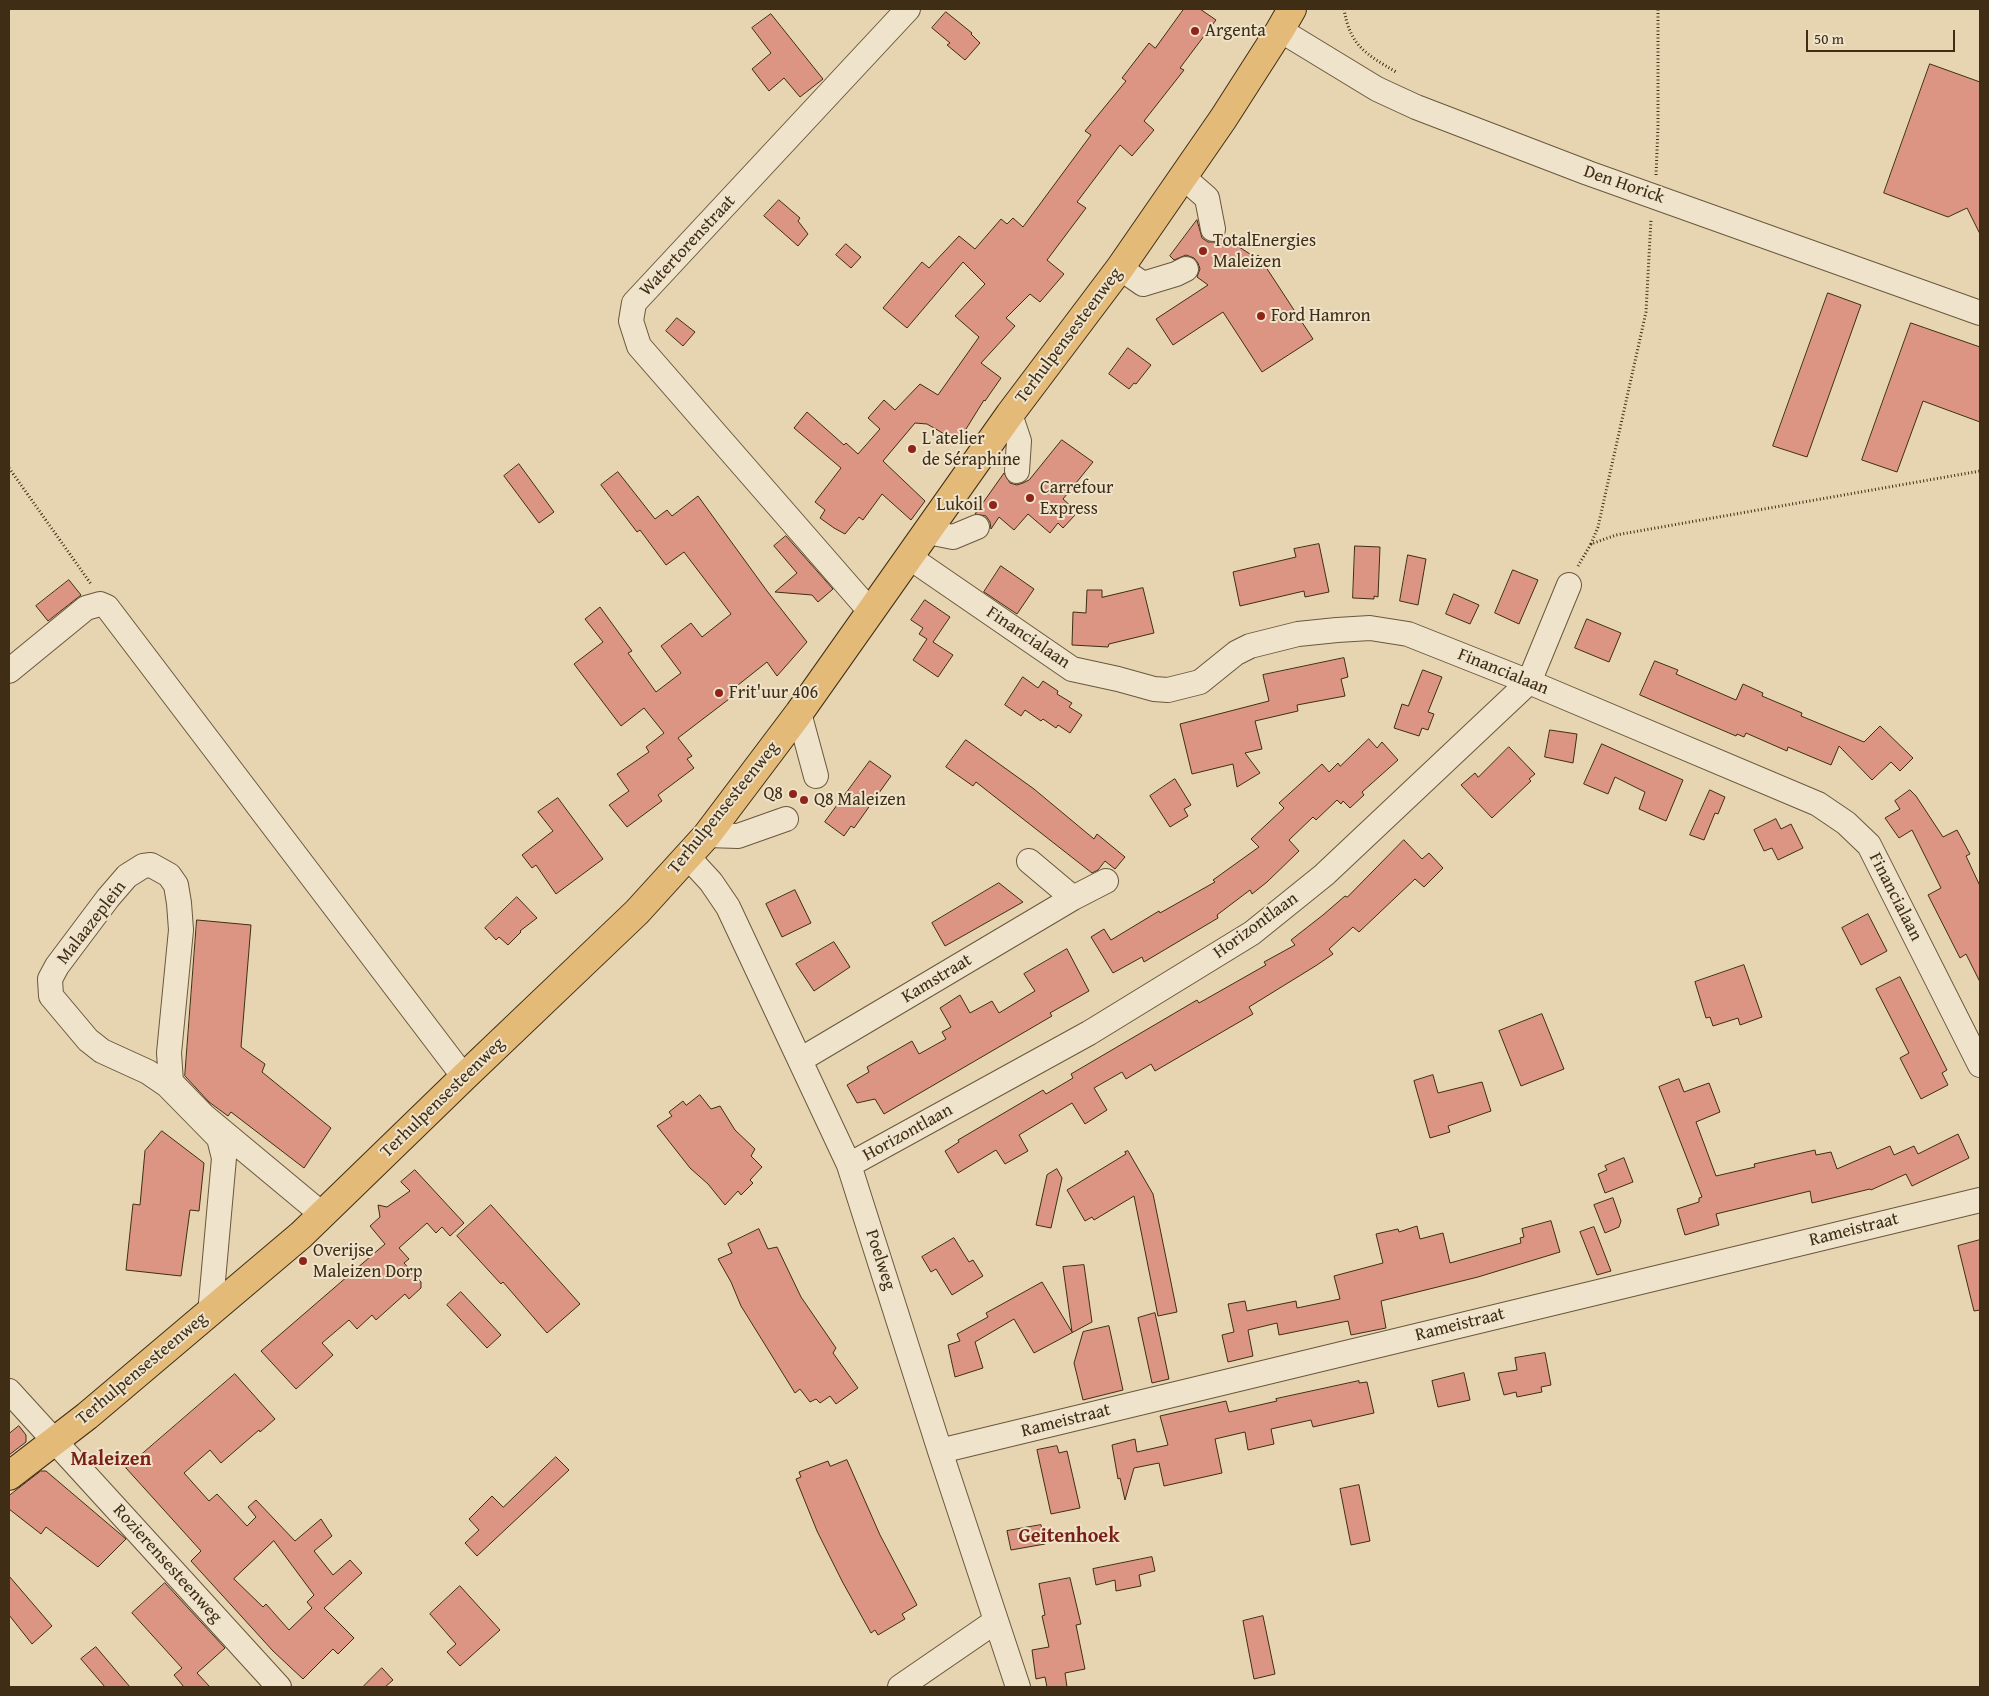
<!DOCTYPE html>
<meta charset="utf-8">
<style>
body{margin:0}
#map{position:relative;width:1989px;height:1696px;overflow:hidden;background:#e7d4b0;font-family:"Gentium Book Plus",serif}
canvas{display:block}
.frame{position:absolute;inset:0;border:10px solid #3f2e15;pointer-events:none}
.scale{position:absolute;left:1806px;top:30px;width:149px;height:22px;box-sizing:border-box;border:2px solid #3f2e15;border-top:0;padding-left:6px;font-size:15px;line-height:18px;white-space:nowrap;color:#3f2e15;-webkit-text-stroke:4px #efe3cc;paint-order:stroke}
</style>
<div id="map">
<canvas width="1989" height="1696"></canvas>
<div class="frame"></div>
<div class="scale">50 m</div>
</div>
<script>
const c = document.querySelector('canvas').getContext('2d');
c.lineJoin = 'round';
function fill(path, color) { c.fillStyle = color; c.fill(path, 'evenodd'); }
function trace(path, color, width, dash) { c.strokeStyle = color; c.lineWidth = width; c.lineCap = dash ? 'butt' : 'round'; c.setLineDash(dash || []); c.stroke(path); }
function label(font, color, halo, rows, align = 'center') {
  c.font = font + ' "Gentium Book Plus",serif'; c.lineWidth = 4; c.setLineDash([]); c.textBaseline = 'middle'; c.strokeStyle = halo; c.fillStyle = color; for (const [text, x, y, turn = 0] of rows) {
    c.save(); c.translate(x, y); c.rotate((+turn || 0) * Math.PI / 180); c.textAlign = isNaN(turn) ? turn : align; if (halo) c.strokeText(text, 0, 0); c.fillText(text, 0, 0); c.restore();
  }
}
const building = new Path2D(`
 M 1184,9 L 1200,9 L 1216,20 L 1180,68 L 1184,70 L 1144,121 L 1154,130 L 1132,156 L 1120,145 L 1077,202 L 1086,208 L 1047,260 L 1064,274 L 1040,302 L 1030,294 L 1006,318 L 1015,326 L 981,363 L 1001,378 L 985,401 L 984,400 L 958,442 L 927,424 L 915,423 L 883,461 L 925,501 L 911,520 L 882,494 L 863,520 L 859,517 L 845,534 L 834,528 L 820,518 L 825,510 L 815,502 L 841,468 L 794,428 L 807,412 L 844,445 L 846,443 L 858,454 L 880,429 L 868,418 L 884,400 L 895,410 L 920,384 L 938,395 L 979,337 L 955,316 L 985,284 L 963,262 L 907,328 L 883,308 L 922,262 L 929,268 L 959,236 L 975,249 L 1001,219 L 1007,224 L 1013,218 L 1023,227 L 1091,135 L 1085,131 L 1126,81 L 1122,78 L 1149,43 L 1155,48 Z
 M 946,12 L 972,33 L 971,34 L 980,43 L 965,60 L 947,45 L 950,43 L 932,28 Z
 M 771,14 L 823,79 L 800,97 L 784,78 L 769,91 L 752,69 L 771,53 L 752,28 Z
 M 1930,64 L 1980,82 L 1980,234 L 1967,208 L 1948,217 L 1884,193 Z
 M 779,200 L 800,218 L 798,221 L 808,234 L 798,246 L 764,216 Z
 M 1197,220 L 1202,238 L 1208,242 L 1216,242 L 1224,237 L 1256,258 L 1258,255 L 1313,339 L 1262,372 L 1223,312 L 1173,345 L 1156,319 L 1208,285 L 1197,277 L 1200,269 L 1198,263 L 1194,258 L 1186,255 L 1174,260 L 1170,256 Z
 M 846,244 L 861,257 L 851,268 L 836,255 Z
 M 1828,293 L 1861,305 L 1807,457 L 1773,446 Z
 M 677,318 L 695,332 L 683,346 L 666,331 Z
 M 1911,323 L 1980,347 L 1980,422 L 1923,401 L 1897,472 L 1862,460 Z
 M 1128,348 L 1151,365 L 1136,384 L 1134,383 L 1129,389 L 1109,374 Z
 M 1062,440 L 1093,462 L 1063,499 L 1072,507 L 1069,510 L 1075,515 L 1063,528 L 1058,523 L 1050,533 L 1028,514 L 1014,530 L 999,517 L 991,529 L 990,522 L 986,516 L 975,514 L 1004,473 L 1010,483 L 1017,485 L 1023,483 L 1029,480 Z
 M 519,464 L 554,512 L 539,523 L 504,476 Z
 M 618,472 L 655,519 L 667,510 L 672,516 L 698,496 L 767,591 L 807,642 L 777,676 L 767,662 L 733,689 L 733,696 L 678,738 L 692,756 L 687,759 L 694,768 L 658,795 L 662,801 L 627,827 L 609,805 L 629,791 L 617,774 L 649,752 L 646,747 L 664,733 L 644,708 L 621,726 L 574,664 L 603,642 L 585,619 L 600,607 L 632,651 L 628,653 L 656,692 L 681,673 L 661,646 L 691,623 L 702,637 L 731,614 L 684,552 L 666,565 L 640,530 L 637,532 L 601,485 Z
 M 786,536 L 833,589 L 818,602 L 812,595 L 775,592 L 797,573 L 774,546 Z
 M 1319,544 L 1329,592 L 1305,597 L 1304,591 L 1240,606 L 1233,572 L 1296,557 L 1294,549 Z
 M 1355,546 L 1380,547 L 1378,597 L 1374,596 L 1374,599 L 1353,598 Z
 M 1408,555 L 1426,559 L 1418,605 L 1400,601 Z
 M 1001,566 L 1034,589 L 1017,614 L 984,592 Z
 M 1513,570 L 1538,580 L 1519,624 L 1495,613 Z
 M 69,580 L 81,595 L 48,621 L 36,606 Z
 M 1143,588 L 1154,633 L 1109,644 L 1108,647 L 1072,645 L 1073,612 L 1086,613 L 1087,590 L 1102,590 L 1102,597 Z
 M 1454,594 L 1479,605 L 1470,624 L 1446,614 Z
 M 925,600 L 950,617 L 933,642 L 953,655 L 938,677 L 913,660 L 927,639 L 919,634 L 923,628 L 911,620 Z
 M 1587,619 L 1621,633 L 1609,662 L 1575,648 Z
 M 1344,658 L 1348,677 L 1341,679 L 1345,696 L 1297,705 L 1298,711 L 1255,721 L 1262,749 L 1245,753 L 1260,773 L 1237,787 L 1233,764 L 1192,774 L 1180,724 L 1269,701 L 1263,675 Z
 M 1655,661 L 1678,670 L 1676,674 L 1736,700 L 1743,684 L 1763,693 L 1762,696 L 1802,713 L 1801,716 L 1864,742 L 1880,726 L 1913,758 L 1900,771 L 1891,762 L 1872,780 L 1839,746 L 1831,765 L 1788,747 L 1787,751 L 1746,733 L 1744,737 L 1737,734 L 1736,736 L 1640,695 Z
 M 1423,670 L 1442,677 L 1428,712 L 1434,714 L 1428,730 L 1422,728 L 1419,736 L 1394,728 L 1402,704 L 1408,706 Z
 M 1023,677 L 1038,688 L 1043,681 L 1058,691 L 1057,694 L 1072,703 L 1069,707 L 1082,715 L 1070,733 L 1058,725 L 1056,728 L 1043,719 L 1041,721 L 1025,710 L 1021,716 L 1005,705 Z
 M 1550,730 L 1577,734 L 1573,763 L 1545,757 Z
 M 1369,739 L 1377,748 L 1382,742 L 1398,760 L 1362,792 L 1364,795 L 1350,808 L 1343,801 L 1341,804 L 1337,800 L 1316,820 L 1313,817 L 1289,840 L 1299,851 L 1267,882 L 1252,894 L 1250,890 L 1217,915 L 1218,918 L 1144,962 L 1142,957 L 1113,973 L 1091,937 L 1104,929 L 1111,940 L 1159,911 L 1160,913 L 1215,882 L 1213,880 L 1259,847 L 1251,839 L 1284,808 L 1279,803 L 1322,764 L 1329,772 L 1338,763 L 1340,766 Z
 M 966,740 L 1034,789 L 1094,839 L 1097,834 L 1125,857 L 1115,869 L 1105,861 L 1098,870 L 1092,873 L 976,782 L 973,786 L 946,767 Z
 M 1602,744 L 1683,780 L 1666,821 L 1639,809 L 1645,792 L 1615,777 L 1608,794 L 1584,784 Z
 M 1509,747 L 1535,774 L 1529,779 L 1531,781 L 1492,818 L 1461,785 L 1475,773 L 1478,777 Z
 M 870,761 L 891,776 L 854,828 L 851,826 L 844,836 L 825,822 Z
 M 1175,779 L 1191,805 L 1184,809 L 1188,816 L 1170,827 L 1150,796 Z
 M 1710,790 L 1725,797 L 1718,814 L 1715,813 L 1704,840 L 1690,835 Z
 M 1910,790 L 1916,796 L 1943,837 L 1957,830 L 1970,854 L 1966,856 L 1980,886 L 1980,982 L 1966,954 L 1960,958 L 1928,895 L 1941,888 L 1912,830 L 1899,838 L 1885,818 L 1900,809 L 1895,801 Z
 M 558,798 L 603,859 L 556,894 L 536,865 L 532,868 L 522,855 L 553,831 L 538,812 Z
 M 1776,819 L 1781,829 L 1791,824 L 1803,848 L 1778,860 L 1772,848 L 1764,851 L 1754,830 Z
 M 1404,840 L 1422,859 L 1429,853 L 1443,868 L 1424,887 L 1415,879 L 1359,932 L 1353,927 L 1329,949 L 1333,954 L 1317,965 L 1249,1007 L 1253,1014 L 1155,1071 L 1151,1064 L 1126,1079 L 1122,1072 L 1094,1088 L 1107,1110 L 1085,1124 L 1072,1103 L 1019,1135 L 1028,1151 L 1005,1164 L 996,1150 L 958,1173 L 945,1151 L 959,1142 L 958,1140 L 1043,1090 L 1046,1094 L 1073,1078 L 1071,1074 L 1197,1000 L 1199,1003 L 1266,965 L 1264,962 L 1295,945 L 1291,940 L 1323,915 L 1345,896 L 1347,897 Z
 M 999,883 L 1023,902 L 945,946 L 932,923 Z
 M 795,890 L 811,923 L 782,937 L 766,904 Z
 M 517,897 L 537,918 L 520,931 L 521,932 L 508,945 L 499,937 L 496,940 L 485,928 Z
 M 1868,914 L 1887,951 L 1861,965 L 1842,928 Z
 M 197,920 L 251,925 L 241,1047 L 265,1064 L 262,1072 L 331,1128 L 304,1168 L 231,1112 L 228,1116 L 209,1102 L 185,1076 Z
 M 834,942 L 850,967 L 814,991 L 796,964 Z
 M 1067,949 L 1089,991 L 1050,1013 L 1052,1016 L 884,1114 L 875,1099 L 857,1103 L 847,1085 L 869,1072 L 867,1067 L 912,1041 L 919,1054 L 946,1039 L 942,1032 L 951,1027 L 940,1008 L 960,995 L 970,1013 L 992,1001 L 999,1013 L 1035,991 L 1024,974 Z
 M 1744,965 L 1762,1017 L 1740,1025 L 1738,1018 L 1713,1026 L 1710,1017 L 1706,1018 L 1695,982 Z
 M 1900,977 L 1947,1070 L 1942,1073 L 1948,1085 L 1921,1099 L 1900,1058 L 1909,1053 L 1876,989 Z
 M 1542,1014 L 1564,1069 L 1521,1086 L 1499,1031 Z
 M 1433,1075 L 1438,1093 L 1482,1082 L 1491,1111 L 1448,1126 L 1450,1132 L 1430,1138 L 1414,1081 Z
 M 1679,1079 L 1684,1092 L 1709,1083 L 1720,1112 L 1696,1122 L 1716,1176 L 1755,1167 L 1754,1164 L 1815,1150 L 1816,1155 L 1831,1152 L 1837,1169 L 1890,1146 L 1894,1155 L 1914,1146 L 1918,1154 L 1958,1134 L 1969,1158 L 1912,1186 L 1906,1174 L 1871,1190 L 1870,1189 L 1812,1203 L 1810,1191 L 1716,1214 L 1719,1225 L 1685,1235 L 1677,1209 L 1699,1202 L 1699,1198 L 1702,1197 L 1659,1087 Z
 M 700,1095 L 711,1109 L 720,1106 L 735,1130 L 755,1149 L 751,1156 L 762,1167 L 750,1180 L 753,1183 L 741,1195 L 738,1191 L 725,1205 L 708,1184 L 690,1168 L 657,1126 L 672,1116 L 669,1112 L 683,1101 L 686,1105 Z
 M 162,1131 L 204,1163 L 199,1211 L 190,1210 L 181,1276 L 126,1270 L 133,1204 L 140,1205 L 145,1151 Z
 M 1128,1151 L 1153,1194 L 1177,1312 L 1158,1316 L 1134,1196 L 1094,1220 L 1092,1217 L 1085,1221 L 1067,1190 L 1126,1154 L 1125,1152 Z
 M 1624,1158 L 1633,1182 L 1605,1193 L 1598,1174 L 1607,1170 L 1605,1166 Z
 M 1057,1169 L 1062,1178 L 1051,1228 L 1036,1225 L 1047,1175 Z
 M 415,1170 L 464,1223 L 450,1236 L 442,1227 L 436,1233 L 427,1223 L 399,1248 L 409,1259 L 404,1263 L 421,1282 L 421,1288 L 409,1299 L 405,1294 L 376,1320 L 372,1315 L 357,1329 L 349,1320 L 322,1343 L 333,1355 L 296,1389 L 261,1351 L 385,1244 L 370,1226 L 380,1217 L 378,1205 L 387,1207 L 410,1191 L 401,1182 Z
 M 1613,1198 L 1621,1221 L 1619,1227 L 1605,1233 L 1594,1205 Z
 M 491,1205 L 580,1304 L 547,1333 L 503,1282 L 501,1284 L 457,1236 Z
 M 1551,1221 L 1560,1252 L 1478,1277 L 1381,1301 L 1386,1328 L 1351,1335 L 1348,1321 L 1279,1335 L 1277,1323 L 1248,1330 L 1253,1356 L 1228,1362 L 1222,1335 L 1234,1332 L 1228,1304 L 1245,1301 L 1247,1311 L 1296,1301 L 1297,1308 L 1340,1299 L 1334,1276 L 1383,1263 L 1376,1234 L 1398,1229 L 1399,1232 L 1417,1226 L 1420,1239 L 1443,1233 L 1450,1263 L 1521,1243 L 1520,1238 L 1524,1237 L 1522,1229 Z
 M 1594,1227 L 1611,1271 L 1597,1275 L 1580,1232 Z
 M 759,1229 L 768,1249 L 777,1247 L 801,1297 L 836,1348 L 833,1353 L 858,1388 L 836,1404 L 830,1396 L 820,1403 L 816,1399 L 810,1402 L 800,1389 L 795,1393 L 741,1306 L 731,1282 L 718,1259 L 732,1253 L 728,1244 Z
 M 954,1238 L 969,1262 L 973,1260 L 983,1276 L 952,1295 L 936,1269 L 931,1272 L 922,1257 Z
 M 1980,1240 L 1980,1310 L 1974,1311 L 1958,1246 Z
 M 1084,1265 L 1092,1322 L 1034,1353 L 1014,1319 L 975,1342 L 983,1368 L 955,1377 L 948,1345 L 960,1341 L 957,1334 L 988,1317 L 986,1313 L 1042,1282 L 1072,1332 L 1063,1267 Z
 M 461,1292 L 501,1335 L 487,1348 L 447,1305 Z
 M 1155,1313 L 1169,1379 L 1152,1383 L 1138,1318 Z
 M 1109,1326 L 1123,1390 L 1083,1400 L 1074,1363 L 1083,1332 Z
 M 1545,1353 L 1551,1385 L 1541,1387 L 1542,1392 L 1517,1397 L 1516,1392 L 1504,1395 L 1498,1373 L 1517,1370 L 1515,1358 Z
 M 1464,1373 L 1470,1400 L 1438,1407 L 1432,1381 Z
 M 235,1374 L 275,1419 L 260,1432 L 259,1430 L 221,1463 L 210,1450 L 184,1473 L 209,1501 L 217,1494 L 247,1526 L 256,1517 L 248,1507 L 256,1500 L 295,1541 L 321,1519 L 332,1536 L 314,1551 L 333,1575 L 350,1560 L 362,1573 L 324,1608 L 354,1638 L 338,1654 L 333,1649 L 303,1679 L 273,1651 L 191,1561 L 201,1551 L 126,1468 ZM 274,1541 L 314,1595 L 307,1602 L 312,1608 L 289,1630 L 266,1604 L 263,1607 L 234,1579 Z
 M 1359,1381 L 1359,1383 L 1367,1382 L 1374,1413 L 1313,1427 L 1311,1420 L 1271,1429 L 1274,1444 L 1248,1450 L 1245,1432 L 1215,1439 L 1222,1473 L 1164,1486 L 1159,1463 L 1134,1468 L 1125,1500 L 1120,1478 L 1118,1479 L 1112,1445 L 1135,1439 L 1137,1452 L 1168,1445 L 1160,1416 L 1226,1401 L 1229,1412 L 1277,1401 L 1276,1399 Z
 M 19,1426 L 26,1435 L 26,1442 L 9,1455 L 9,1434 Z
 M 1057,1446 L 1059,1453 L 1067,1451 L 1080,1508 L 1051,1514 L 1037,1450 Z
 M 556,1457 L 569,1470 L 477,1556 L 465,1543 L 479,1530 L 469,1519 L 492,1496 L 503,1507 Z
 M 847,1460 L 880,1535 L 917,1605 L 902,1614 L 905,1619 L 878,1635 L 875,1630 L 871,1633 L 843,1583 L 817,1531 L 796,1479 L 801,1477 L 799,1472 L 828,1461 L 830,1466 Z
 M 41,1471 L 46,1471 L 126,1539 L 98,1567 L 46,1527 L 41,1534 L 9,1509 L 9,1496 Z
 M 1359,1485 L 1370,1541 L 1351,1545 L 1340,1489 Z
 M 1041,1525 L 1045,1544 L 1011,1550 L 1007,1531 Z
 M 1152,1557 L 1155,1571 L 1139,1575 L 1141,1586 L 1116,1591 L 1115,1580 L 1096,1585 L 1093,1569 Z
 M 9,1576 L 52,1626 L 32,1644 L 9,1615 Z
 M 1070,1578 L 1081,1624 L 1076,1625 L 1085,1669 L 1065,1673 L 1067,1687 L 1047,1687 L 1045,1677 L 1036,1679 L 1032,1650 L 1049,1647 L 1042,1616 L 1045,1615 L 1039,1584 Z
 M 165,1583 L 225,1648 L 197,1673 L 210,1687 L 184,1687 L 174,1675 L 182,1668 L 132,1613 Z
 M 460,1586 L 500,1630 L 460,1666 L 447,1652 L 456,1644 L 430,1614 Z
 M 1263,1616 L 1275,1674 L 1254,1679 L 1243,1621 Z
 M 96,1647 L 130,1687 L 105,1687 L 81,1659 Z
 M 382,1668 L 393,1680 L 385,1687 L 363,1687 Z`);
fill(building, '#dc9483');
trace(building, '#3f2e15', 1);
const minor = new Path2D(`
 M 1280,30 L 1377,89 L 1416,107 L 1588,173 L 1980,313
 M 1183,177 L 1207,198 L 1213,229
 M 1120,268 L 1143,284 L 1176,274 L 1186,269
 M 1010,414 L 1019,441 L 1017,471
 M 928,532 L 953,537 L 977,527
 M 909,557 L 1072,669 L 1118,679 L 1154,689 L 1168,690 L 1200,682 L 1236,653 L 1250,646 L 1298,634 L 1337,630 L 1370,628 L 1408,634 L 1529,682 L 1818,804 L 1846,823 L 1869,845 L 1980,1065
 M 870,611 L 639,346 L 631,321 L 634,303 L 908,9
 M 9,671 L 86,608 L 100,604 L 107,607 L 464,1077
 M 799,713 L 816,776
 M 707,835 L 738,836 L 786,819
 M 688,857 L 711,882 L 728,907 L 849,1165 L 940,1451 L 1018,1687
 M 1029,861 L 1073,898
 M 800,1060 L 1073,898 L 1106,881
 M 849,1165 L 1089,1033 L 1252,933 L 1324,875 L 1529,682 L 1569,585
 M 210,1314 L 224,1158 L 219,1138 L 167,1085 L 148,1072 L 102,1051 L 88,1040 L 51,996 L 50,979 L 57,966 L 108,898 L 127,876 L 143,866 L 151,865 L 169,875 L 176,885 L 179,903 L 181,930 L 169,1053 L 171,1082 L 204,1116 L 323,1215
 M 9,1391 L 279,1687
 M 940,1451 L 1980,1200
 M 900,1687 L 996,1621`);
const major = new Path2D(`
 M 9,1476 L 87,1416 L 301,1235 L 464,1077 L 637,912 L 707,835 L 799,713 L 1010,414 L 1120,268 L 1223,119 L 1280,30 L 1292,9`);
trace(minor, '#69583c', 26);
trace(major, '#3f2e15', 30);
trace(new Path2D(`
 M 1344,9 C 1350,46 1366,54 1396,72
 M 1656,175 L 1658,127 L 1658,9
 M 9,468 L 91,584
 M 1591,544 L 1598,527 L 1646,312 L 1651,219
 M 1578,566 L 1591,544 L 1616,535 L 1980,471`), '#3f2e15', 3, [1, 2.5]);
trace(minor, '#efe3cc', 24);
trace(major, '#e4ba78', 28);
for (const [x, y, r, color] of [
 [1195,31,5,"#8f2418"],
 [1203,251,5,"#8f2418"],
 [1261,316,5,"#8f2418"],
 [912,449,5,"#8f2418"],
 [1030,498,5,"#8f2418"],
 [993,505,5,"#8f2418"],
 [719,693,5,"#8f2418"],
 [793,794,5,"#8f2418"],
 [804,800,5,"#8f2418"],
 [303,1261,5,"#8f2418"]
]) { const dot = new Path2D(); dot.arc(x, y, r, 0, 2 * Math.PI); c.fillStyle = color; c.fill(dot); trace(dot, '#efe3cc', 2); }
label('18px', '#3f2e15', '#efe3cc', [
 ["Argenta",1205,31],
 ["TotalEnergies",1213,241],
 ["Maleizen",1213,262],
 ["Ford Hamron",1271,316],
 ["L'atelier",922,439],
 ["de Séraphine",922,460],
 ["Carrefour",1040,488],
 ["Express",1040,509],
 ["Lukoil",983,505,"right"],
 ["Frit'uur 406",729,693],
 ["Q8",783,794,"right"],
 ["Q8 Maleizen",814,800],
 ["Overijse",313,1251],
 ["Maleizen Dorp",313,1272]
], 'left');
label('18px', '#3f2e15', '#efe3cc', [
 ["Den Horick",1624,185,19],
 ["Watertorenstraat",688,246,-47],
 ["Terhulpensesteenweg",1069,336,-53],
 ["Financialaan",1028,638,34],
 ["Financialaan",1503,672,22],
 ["Terhulpensesteenweg",724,808,-51],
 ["Financialaan",1895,897,63],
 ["Malaazeplein",92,923,-52],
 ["Horizontlaan",1256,926,-36],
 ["Kamstraat",937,979,-31],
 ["Terhulpensesteenweg",443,1098,-44],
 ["Horizontlaan",908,1133,-29],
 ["Rameistraat",1854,1230,-14],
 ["Poelweg",880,1260,72],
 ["Rameistraat",1460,1325,-14],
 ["Terhulpensesteenweg",142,1369,-40],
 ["Rameistraat",1066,1421,-14],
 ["Rozierensesteenweg",167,1564,48]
]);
label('bold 20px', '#7a1f14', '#efe3cc', [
 ["Maleizen",111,1460],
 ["Geitenhoek",1069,1537]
]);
</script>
